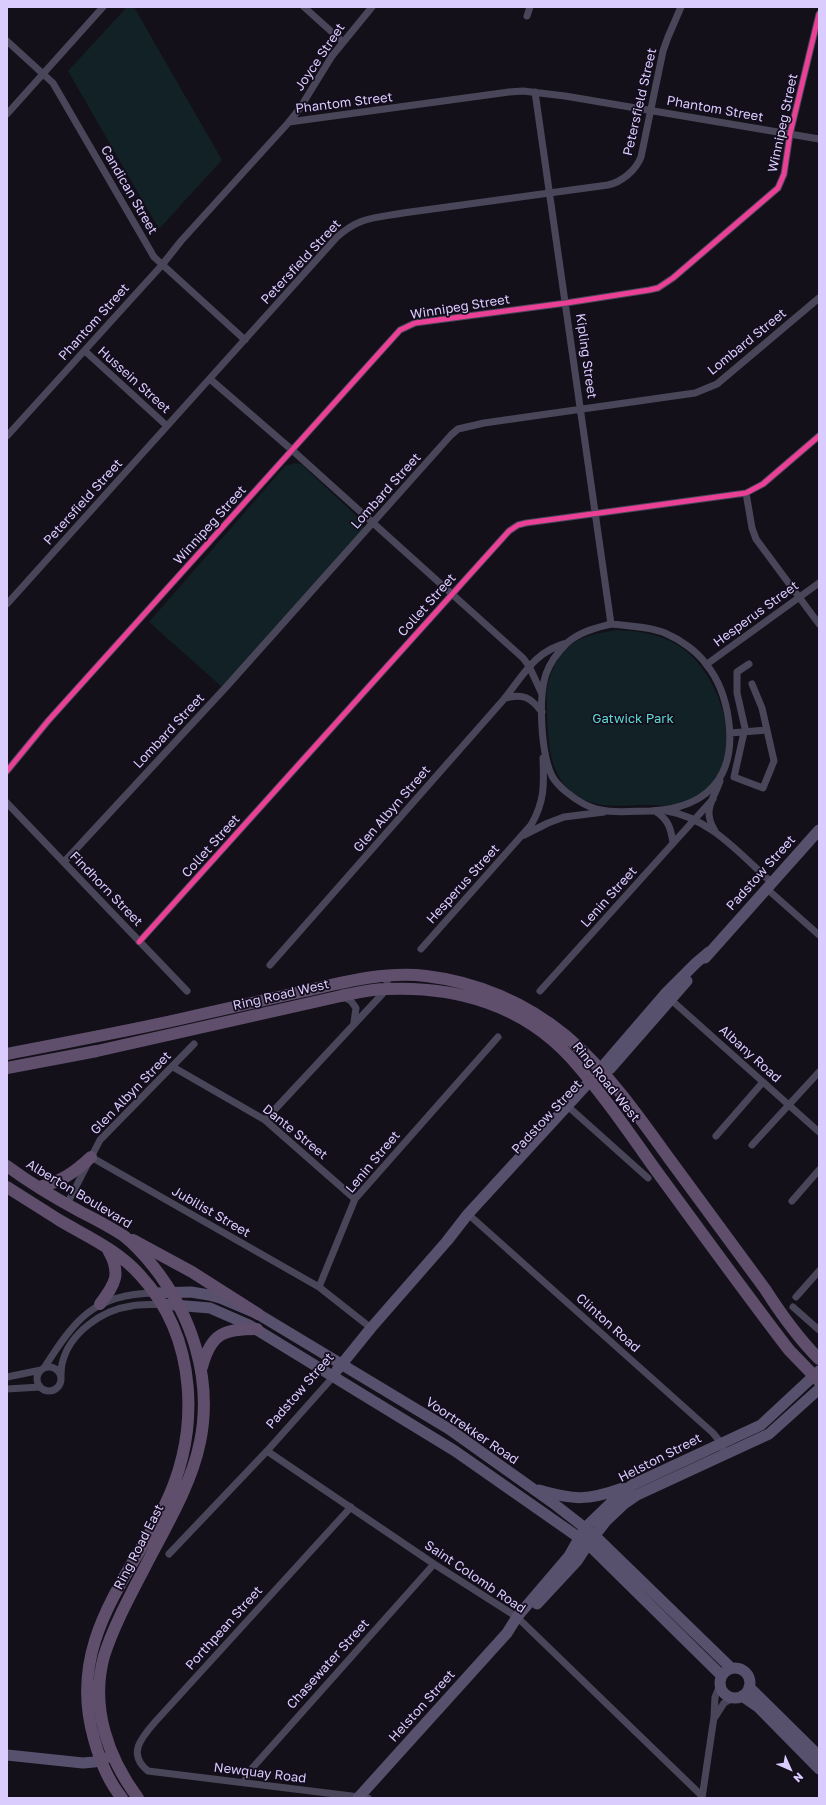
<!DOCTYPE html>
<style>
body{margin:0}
#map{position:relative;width:826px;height:1805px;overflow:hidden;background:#14101a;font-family:"Golos Text",sans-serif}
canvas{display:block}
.frame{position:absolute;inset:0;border:8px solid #daccfc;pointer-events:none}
.north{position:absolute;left:770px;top:1749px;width:40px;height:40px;-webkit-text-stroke:3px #130d1d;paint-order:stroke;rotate:135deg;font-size:11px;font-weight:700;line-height:16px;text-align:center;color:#daccfc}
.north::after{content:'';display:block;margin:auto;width:14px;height:18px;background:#daccfc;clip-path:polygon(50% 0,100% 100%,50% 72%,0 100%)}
</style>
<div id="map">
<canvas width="826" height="1805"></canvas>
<div class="frame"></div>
<div class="north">N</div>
</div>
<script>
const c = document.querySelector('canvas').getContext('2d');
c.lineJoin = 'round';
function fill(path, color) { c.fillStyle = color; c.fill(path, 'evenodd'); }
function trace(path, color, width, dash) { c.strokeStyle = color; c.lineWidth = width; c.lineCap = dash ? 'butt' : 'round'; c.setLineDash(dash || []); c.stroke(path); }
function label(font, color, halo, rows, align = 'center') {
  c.font = font + ' "Golos Text",sans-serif'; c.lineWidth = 3.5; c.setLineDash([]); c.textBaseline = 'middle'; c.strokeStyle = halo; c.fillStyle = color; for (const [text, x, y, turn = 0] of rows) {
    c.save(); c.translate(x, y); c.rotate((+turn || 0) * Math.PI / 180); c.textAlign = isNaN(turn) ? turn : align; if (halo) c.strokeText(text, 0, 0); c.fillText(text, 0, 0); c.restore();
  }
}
fill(new Path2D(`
 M 127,7 L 134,7 L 222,160 L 159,229 L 68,71 Z
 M 295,463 L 301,464 L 360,519 L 363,526 L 363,531 L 222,687 L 149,622 L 285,466 Z
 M 617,630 C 641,631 662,634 682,648 C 732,684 753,790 674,805 C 665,806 655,805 647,805 C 622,805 598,810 576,795 C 549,777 548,743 547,713 C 547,703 545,692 548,683 C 551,672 556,660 564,651 C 578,636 598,633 617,630 Z`), '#112125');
trace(new Path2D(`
 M 304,7 L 343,42
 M 527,16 L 530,7
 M 7,41 L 53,83 L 154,257 L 245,340
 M 535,92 L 611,624
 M 7,114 L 103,7
 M 289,122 L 509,92 L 523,91 L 565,96 L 819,139
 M 85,351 L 167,426
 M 210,379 L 292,450 L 523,658 L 529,666 L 542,694
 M 7,436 L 162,265 L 181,241 L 289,122 L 300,108 L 332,56 L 372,7
 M 746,493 L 752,528 L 756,539 L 819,624
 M 7,604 L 337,237 C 359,217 374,218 403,213 L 608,185 C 622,182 636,170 641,157 L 663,51 L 668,37 L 681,7
 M 611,624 C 628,626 648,626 665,633 C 679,639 697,651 706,664 C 729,692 739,748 719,779 C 704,802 676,810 650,811 C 628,811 604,815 584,804 C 573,798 558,787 552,776 C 541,753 538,698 546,674 C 550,663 558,652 566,644 C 578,632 596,628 611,624 Z
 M 707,664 L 819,583
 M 749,664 L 737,672 L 737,693 L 745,728 L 734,777 L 763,788 L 774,761 L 762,708 L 752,684
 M 505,698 C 524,693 531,698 542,712
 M 730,733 L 767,730
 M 7,771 L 48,721 L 400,330 L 415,323 L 566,303 L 649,290 L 658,288 L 673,278 L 778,188 L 784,174 L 790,134 L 819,14
 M 7,803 L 187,991
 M 655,811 C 668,819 671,828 673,843
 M 667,811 C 710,818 741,855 771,882
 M 715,831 C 702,810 713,801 720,781
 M 524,835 L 548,823 L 564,817 L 604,812
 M 64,862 L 227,686 L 451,435 L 458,429 L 484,423 L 695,393 L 717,384 L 819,298
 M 766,888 L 819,935
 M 139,942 L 509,531 L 518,525 L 526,523 L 746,493 L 763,484 L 819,436
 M 421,949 L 531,825 C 545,801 544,784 543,758
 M 270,965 L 505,698 C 524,674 535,651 567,643
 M 540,991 L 713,799
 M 342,996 L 351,1001 L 356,1008 L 354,1022
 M 669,998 L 819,1132
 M 173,1067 L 265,1120 L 355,1199
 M 572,1110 L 648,1178
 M 265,1120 L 387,989 L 387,976
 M 716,1136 L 763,1082
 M 752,1145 L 819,1072
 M 91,1157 L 319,1287 L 371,1328
 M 792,1201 L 819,1170
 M 67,1204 L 100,1140 L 194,1044
 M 468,1214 L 713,1433 L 721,1443 L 725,1455
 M 319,1287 L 355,1199 L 498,1037
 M 796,1297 L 819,1271
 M 793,1307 L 819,1330
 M37 1379a12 12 0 1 1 24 0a12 12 0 1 1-24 0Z
 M 44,1368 C 75,1320 93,1294 154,1293
 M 7,1377 L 41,1370
 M 61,1379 C 61,1374 61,1369 62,1364 C 69,1333 102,1310 131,1306 C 141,1304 152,1305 162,1304
 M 7,1389 L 40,1387
 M 267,1451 L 434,1564 L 517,1617 L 702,1796
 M 351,1507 L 155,1722 C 141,1738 127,1754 148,1771 L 368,1798
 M 169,1554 L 267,1451 L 333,1377
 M 715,1717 L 724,1703 L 733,1698
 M 244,1783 L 248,1773 L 255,1765 L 434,1564
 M 702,1798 L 714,1717 L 715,1697 L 720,1685`), '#4a465a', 7);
trace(new Path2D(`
 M 705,958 L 819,830
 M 610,1069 L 687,981
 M 154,1293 L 191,1292 L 209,1295 L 220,1298 L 258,1314 L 449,1429 L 553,1503 L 594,1535 L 731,1668
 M 162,1304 L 210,1308 L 249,1325 L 455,1451 L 588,1544 L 722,1676
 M 337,1370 L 371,1328 L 447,1241 L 468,1214 L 590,1081 L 665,994 L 696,963 L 709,952
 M 539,1490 C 574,1500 587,1501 623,1488
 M 537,1604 L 577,1561 L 588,1544 L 606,1521 L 624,1504 L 637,1495 L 769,1434 L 819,1389
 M720 1683a15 15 0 1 1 30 0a15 15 0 1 1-30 0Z
 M 749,1687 L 819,1756
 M 742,1696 L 758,1707 L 819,1769
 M 7,1755 L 83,1763 L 94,1762 L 109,1757
 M 358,1798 L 507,1633 L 517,1617 L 569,1556 L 585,1528 L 615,1499 L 632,1485 L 761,1425 L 819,1371`), '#58516d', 11);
trace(new Path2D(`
 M 7,1054 C 71,1041 135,1030 198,1015 C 234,1007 269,999 305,991 C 344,982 386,971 426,976 C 477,982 526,1003 566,1036 C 606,1070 638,1115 668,1157 C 700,1201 733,1245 765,1289 C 781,1314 798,1338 819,1359
 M 7,1068 L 97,1051 L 341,996 C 356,993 371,989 387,989 C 456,986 523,1005 571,1058 C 602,1093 628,1131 655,1169 C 699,1229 743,1290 789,1350 L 819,1381
 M 7,1166 C 30,1183 55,1198 81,1212 C 95,1219 110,1227 124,1236 C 134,1244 145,1256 153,1266 C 192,1315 213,1379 200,1442 C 191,1486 165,1528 145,1567 C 130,1596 114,1625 104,1656 C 90,1707 108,1758 138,1798
 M 7,1187 C 24,1198 42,1209 59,1220 C 88,1237 118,1250 140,1275 C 198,1338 201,1432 164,1507 C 124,1585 67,1645 94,1739 C 100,1761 108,1781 122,1798
 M 39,1187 C 61,1182 75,1172 91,1157
 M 133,1240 L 192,1272 L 258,1314
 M 100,1304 C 115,1284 122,1274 108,1250
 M 202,1367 C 211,1333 224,1329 257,1329`), '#5f4f6c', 12);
trace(new Path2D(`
 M 7,771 L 48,721 L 400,330 L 415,323 L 566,303 L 649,290 L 658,288 L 673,278 L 778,188 L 784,174 L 790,134 L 819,14
 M 139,942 L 509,531 L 518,525 L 526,523 L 746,493 L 763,484 L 819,436`), '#ea4096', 5);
label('13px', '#daccfc', '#130d1d', [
 ["Joyce Street",320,57,-56],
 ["Petersfield Street",640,102,-77],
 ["Phantom Street",344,103,-7],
 ["Phantom Street",715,109,10],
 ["Winnipeg Street",783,123,-78],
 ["Candican Street",129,190,60],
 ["Petersfield Street",301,262,-47],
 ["Winnipeg Street",460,307,-9],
 ["Phantom Street",94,322,-48],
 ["Lombard Street",747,342,-39],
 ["Kipling Street",586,356,82],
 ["Hussein Street",134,380,42],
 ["Lombard Street",386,491,-48],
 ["Petersfield Street",83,502,-48],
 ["Winnipeg Street",210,525,-48],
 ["Collet Street",427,605,-48],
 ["Hesperus Street",756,614,-36],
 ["Lombard Street",169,731,-47],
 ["Glen Albyn Street",392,809,-49],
 ["Collet Street",211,846,-48],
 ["Padstow Street",761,873,-48],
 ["Hesperus Street",463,884,-48],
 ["Findhorn Street",106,889,46],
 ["Lenin Street",609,897,-48],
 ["Ring Road West",281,995,-13],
 ["Albany Road",750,1054,42],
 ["Ring Road West",606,1082,51],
 ["Glen Albyn Street",131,1093,-46],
 ["Padstow Street",547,1117,-47],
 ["Dante Street",295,1132,39],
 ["Lenin Street",373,1162,-50],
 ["Alberton Boulevard",79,1194,31],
 ["Jubilist Street",211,1212,30],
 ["Clinton Road",608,1323,42],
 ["Padstow Street",300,1391,-49],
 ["Voortrekker Road",472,1431,34],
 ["Helston Street",660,1458,-27],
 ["Ring Road East",139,1547,-63],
 ["Saint Colomb Road",475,1577,34],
 ["Porthpean Street",224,1628,-48],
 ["Chasewater Street",328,1664,-48],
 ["Helston Street",422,1706,-48],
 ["Newquay Road",260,1773,7]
]);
label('13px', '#5cd8cf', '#130d1d', [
 ["Gatwick Park",633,719]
]);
</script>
